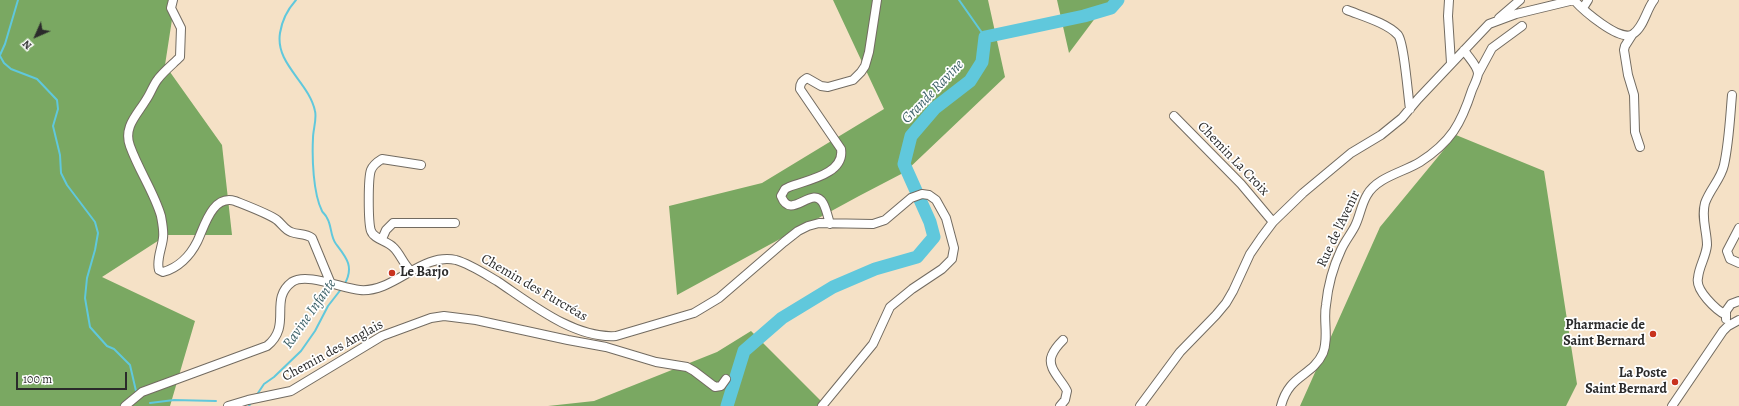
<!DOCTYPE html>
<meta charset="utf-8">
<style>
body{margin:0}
#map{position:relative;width:1739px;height:406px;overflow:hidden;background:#f5e1c6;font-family:Alegreya,serif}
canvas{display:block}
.north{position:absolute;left:16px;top:16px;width:40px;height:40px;-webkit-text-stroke:3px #fff;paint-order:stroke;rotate:225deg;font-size:11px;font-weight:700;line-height:16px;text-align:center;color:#2b2b2b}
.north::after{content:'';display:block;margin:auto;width:14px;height:18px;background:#2b2b2b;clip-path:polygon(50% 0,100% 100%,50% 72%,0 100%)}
.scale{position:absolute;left:16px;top:372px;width:111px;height:18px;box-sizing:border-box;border:2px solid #2b2b2b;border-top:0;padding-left:5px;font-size:12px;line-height:14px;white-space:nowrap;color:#2b2b2b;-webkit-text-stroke:3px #fff;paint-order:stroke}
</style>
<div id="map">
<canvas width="1739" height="406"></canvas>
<div class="north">N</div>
<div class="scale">100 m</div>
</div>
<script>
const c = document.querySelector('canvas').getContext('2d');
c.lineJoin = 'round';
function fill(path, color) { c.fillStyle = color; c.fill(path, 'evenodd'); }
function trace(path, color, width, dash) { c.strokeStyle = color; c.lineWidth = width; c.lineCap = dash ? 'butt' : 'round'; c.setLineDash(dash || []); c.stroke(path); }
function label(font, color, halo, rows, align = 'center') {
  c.font = font + ' Alegreya,serif'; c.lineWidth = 3.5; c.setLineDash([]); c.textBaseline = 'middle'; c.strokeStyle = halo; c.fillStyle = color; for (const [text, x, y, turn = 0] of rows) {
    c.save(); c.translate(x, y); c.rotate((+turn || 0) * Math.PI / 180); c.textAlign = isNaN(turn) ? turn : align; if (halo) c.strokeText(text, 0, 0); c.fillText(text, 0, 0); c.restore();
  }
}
fill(new Path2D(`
 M 0,0 L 175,0 L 165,65 L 222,145 L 232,235 L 167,235 L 102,277 L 195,321 L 170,406 L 0,406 Z
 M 833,0 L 988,0 L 1005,77 L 905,172 L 859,196 L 677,295 L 669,206 L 762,183 L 884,109 Z
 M 1057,0 L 1115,0 L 1099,13 L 1069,53 Z
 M 1456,135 L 1544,171 L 1577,384 L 1566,406 L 1300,406 L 1380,227 Z
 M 751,331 L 826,406 L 548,406 L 594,401 L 717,352 Z`), '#7aa862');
trace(new Path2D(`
 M 296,0 C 287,10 282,20 280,33 C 275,64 309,82 315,111 C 317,119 313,130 313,138 C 312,158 313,193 322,211 C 323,213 326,215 327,218 C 332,226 330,236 336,244 C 346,257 355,267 344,285
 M 959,0 L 985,37
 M 0,55 L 5,44 L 18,0
 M 0,56 L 4,63 L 11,69 L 37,79 L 57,100 L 58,109 L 53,126 L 60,155 L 61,173 L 67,185 L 95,222 L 98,233 L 95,250 L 87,278 L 85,298 L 90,327 L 107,346 L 114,349 L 130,365 L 136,391
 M 256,396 L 264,384 L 274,377 L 301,351 L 315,331 L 328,306 L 342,288
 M 150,403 L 174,400 L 216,401
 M 249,406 L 252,401`), '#60c8dc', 2);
trace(new Path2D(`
 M 727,406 L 744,351 L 782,318 L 833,287 L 875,269 L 917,257 L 934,237 L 930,222 L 904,164 L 911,136 L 935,108 L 970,81 L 982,62 L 985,37 L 1084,16 L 1111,8 L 1118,0`), '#60c8dc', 13);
const minor = new Path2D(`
 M 173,0 L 171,8 L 181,28 L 180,57 C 173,64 164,71 158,79 C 153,85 151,93 146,100 C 137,115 123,127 130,146 C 139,171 154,192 161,216 C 162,222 164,231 163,238 C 162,248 156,260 159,270 L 163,272 C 178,268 190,256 197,242 C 204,228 212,194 235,201 C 245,205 269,214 277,220 C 282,224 285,230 291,232 C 298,235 305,233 312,238 L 331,284
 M 1449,0 L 1448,16 L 1451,63
 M 1574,0 C 1582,9 1620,43 1633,34 C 1644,27 1646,10 1654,0
 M 1583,8 L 1588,0
 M 1347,10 C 1362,16 1387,23 1398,35 C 1404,42 1408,96 1410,109
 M 1499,18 L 1520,0
 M 1632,35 L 1625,46 L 1624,50 L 1628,75 L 1634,95 L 1635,132 L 1640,147
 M 1478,74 L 1492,48 L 1522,26
 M 1174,116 L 1241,184 L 1273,222
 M 830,224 C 828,217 826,208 823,203 C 812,184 791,222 781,196 L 785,189 L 789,187 C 807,180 845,174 841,149 L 800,89 C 800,83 802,81 807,78 L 821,86 L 828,87 L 853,80 L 861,72 L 865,66 L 869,52 L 877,0
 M 1739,228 L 1727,251 L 1730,259 L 1739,263
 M 382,239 L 386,230 L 393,223 L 455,223
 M 411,271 C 403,264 400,253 393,247 C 387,241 374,239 371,231 C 368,222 368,178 371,170 C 373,165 377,162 382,159 L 421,165
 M 1726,315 C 1716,310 1695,290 1698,278 C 1699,266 1706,257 1707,245 C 1707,231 1701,218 1705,203 C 1710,189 1721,179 1724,165 C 1729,142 1730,118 1732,95
 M 1726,319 L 1726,311 L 1731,304 L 1739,301
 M 125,406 L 142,392 L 267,346 C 293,325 268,300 292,282 C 307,272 343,289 360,290 C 394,293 421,252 456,260 C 470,264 485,274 497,281 C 530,303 574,339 616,336 L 694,313 L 719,298 L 784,242 L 798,231 L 808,226 L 819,223 L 873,224 L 885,220 L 911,198 L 922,194 L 929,195 L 936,200 L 946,218 L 954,248 L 952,259 L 942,269 L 912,289 L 890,307 L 873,344 L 822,406
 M 228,406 L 248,400 L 291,391 L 382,336 L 431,318 L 444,316 L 476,320 L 568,340 L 606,347 L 656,362 L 687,367 L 694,371 L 715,387 L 721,386 L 726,379
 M 1060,406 L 1065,400 L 1067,391 C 1063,381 1046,368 1052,355 C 1054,350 1059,344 1063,340
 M 1140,406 L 1180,352 L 1216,315 L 1226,303 L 1233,291 L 1250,254 L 1261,238 L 1273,222 L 1303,193 L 1351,153 L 1381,135 L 1402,118 L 1418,99 L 1489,24 L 1516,14 L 1574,0
 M 1281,406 C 1289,374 1312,377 1323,353 C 1329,338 1323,320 1326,305 C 1328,285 1333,267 1341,250 C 1345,241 1351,234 1355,226 C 1360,216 1361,205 1367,195 C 1377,177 1404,172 1420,162 C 1451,142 1461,124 1472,90 C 1474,85 1478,78 1478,73 C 1477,65 1468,57 1464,50
 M 1672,406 L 1723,331 L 1728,326 L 1739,320`);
trace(minor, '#726b61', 10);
trace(minor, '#fff', 8);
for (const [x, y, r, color] of [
 [392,273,4,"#c8321e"],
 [1653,334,4,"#c8321e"],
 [1675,382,4,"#c8321e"]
]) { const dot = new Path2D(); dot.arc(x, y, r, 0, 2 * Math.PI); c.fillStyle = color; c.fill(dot); trace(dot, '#fff', 1.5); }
label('14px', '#2b2b2b', '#fff', [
 ["Chemin La Croix",1233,159,46],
 ["Rue de l'Avenir",1339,229,-65],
 ["Chemin des Furcréas",534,288,30],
 ["Chemin des Anglais",333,351,-29]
]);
label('bold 14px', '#2b2b2b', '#fff', [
 ["Le Barjo",400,273,"left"],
 ["Pharmacie de",1645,326],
 ["Saint Bernard",1645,342],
 ["La Poste",1667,374],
 ["Saint Bernard",1667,390]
], 'right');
label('italic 15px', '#3e6269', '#fff', [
 ["Grande Ravine",933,92,-46],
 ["Ravine Infante",310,314,-55]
]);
</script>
